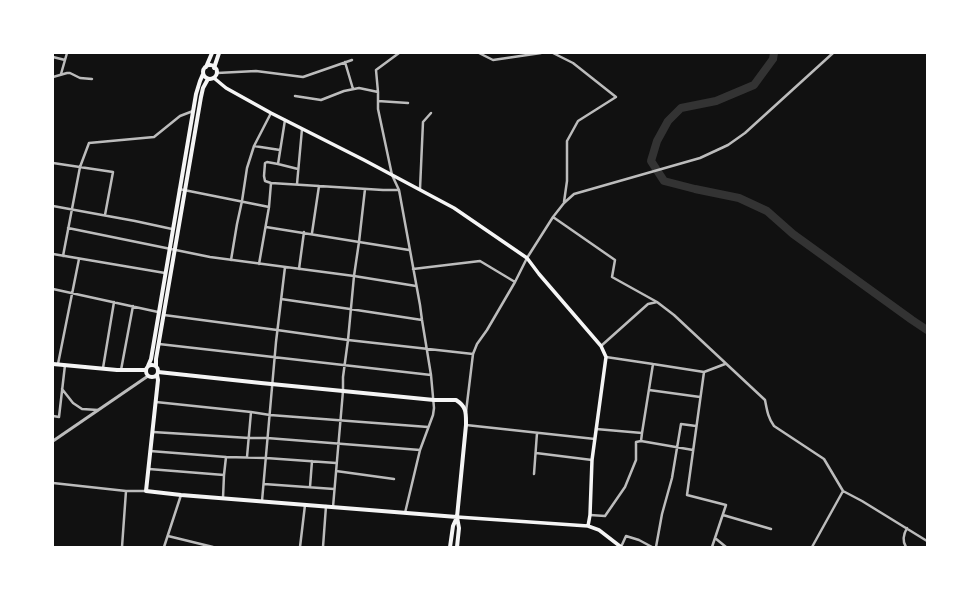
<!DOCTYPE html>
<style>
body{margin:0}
#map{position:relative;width:980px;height:600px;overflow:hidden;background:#111;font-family:"PT Sans Narrow",sans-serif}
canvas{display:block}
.frame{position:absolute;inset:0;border:54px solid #fff;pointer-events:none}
</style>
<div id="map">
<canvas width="980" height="600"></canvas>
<div class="frame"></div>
</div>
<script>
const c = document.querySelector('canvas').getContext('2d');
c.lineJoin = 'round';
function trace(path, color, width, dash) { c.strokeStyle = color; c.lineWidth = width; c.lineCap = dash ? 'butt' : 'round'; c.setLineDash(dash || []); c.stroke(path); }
trace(new Path2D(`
 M 774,53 L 773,59 L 754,85 L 716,101 L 681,108 L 668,121 L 657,141 L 651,161 L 664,181 L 695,189 L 739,198 L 767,211 L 793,234 L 912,320 L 927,330`), '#333', 8);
trace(new Path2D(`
 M 399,53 L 376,70 L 378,92 L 378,109 L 392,175 L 399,190 L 420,305 L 422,320 L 431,375 L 434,408 L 433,415 L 420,450 L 405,513
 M 479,53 L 493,60 L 541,53
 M 553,53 L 573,63 L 616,97 L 578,121 L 567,141 L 567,181 L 564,202
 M 53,57 L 65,60
 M 345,62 L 353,89
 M 217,73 L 256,71 L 303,77 L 352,60
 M 61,74 L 67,53
 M 53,77 L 67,73 L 70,73 L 80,78 L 92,79
 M 295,96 L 321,100 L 344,91 L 359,88 L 378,92
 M 378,101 L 408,103
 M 285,120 L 278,164 L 298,169
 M 254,146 L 280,150
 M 53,163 L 113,172 L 105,215
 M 278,164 L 267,162 L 265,163 L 264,176 L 265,181 L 271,183 L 383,190 L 399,190
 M 297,184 L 302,129
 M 179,189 L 269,207 L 271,183
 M 365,189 L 359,242 L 409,250
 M 420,189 L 423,122 L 431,113
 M 53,206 L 135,221 L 172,229
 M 553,217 L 615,260 L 612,277 L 657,302 L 674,315 L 765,400 C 767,410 768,418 774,426 L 824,459 L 843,491 L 812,547
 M 266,227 L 359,242 L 354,276 L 348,340 L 343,377 L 343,391 L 333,507
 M 68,228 L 210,257 L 354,276 L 416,286
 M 312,233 L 319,186
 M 53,254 L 165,273
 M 63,256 L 80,167 L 89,143 L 154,137 L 180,116 L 193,111
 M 231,260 L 237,224 L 242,201 L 247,168 L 254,146 L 271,113
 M 259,264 L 269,207
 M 299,269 L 304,232
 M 413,269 L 480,261 L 515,282
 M 53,289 L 158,312
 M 281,299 L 350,309 L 422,320
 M 164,315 L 277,330 L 348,340 L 473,354
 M 159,344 L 431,375
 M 601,346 L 648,304 L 657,302
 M 606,357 L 653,364 L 704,372 L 725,364
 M 58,364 L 79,259
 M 103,368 L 114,302
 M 121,370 L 133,306
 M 704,372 L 687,495 L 726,505 L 712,547
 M 62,389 L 73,403 L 82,409 L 98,410
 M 649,390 L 700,397
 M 156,402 L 251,412 L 270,415 L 428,427
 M 466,412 L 473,354 L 477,344 L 487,330 L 515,282 L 527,258 L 553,217 L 564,203 L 574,194 L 700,158 L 728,145 L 745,133 L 833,53
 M 53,416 L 59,417 L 65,365
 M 466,425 L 595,439
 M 596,429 L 642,433 L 653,364
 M 153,432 L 249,438 L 267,438 L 420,450
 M 641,441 L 693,450
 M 150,451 L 226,457 L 266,458 L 336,463
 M 536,453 L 592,460
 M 247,457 L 251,412
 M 149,469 L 224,475 L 226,457
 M 336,471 L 394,479
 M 534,474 L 537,433
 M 53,483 L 126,491 L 146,491
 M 264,484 L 334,489
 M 310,487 L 312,461
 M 843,491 L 862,501 L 927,541
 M 223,498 L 224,475
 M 262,501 L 276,342 L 285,267
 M 590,515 L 605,516 L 625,487 L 636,460 L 636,442 L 641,441 L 642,433
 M 723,515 L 771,529
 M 168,536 L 213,547
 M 715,538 L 726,547
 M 122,547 L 126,491
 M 164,547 L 181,495
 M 300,547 L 305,505
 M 323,547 L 326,506
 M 621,547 L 626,536 L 639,540 L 652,547
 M 656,547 L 662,514 L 672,478 L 681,424 L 696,426
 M 906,547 C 902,541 903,535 907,528`), '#bcbcbc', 2.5);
trace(new Path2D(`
 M 53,441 L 148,376`), '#bcbcbc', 3);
trace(new Path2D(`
 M 214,78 L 226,88 L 271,113 L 364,160 L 454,208 L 527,258 L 539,274 L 601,346 L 606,357 L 592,460 L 590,515 L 588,526
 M 457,517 L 588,526 L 599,530 L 621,547`), '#f5f5f5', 3.5);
trace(new Path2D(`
 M203 72a7 7 0 1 1 14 0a7 7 0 1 1-14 0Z
 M 206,67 L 212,53
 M 214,68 L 219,53
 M 53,364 L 117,370 L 145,370
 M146 371a6 6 0 1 1 12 0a6 6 0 1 1-12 0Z
 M 148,366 L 151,359 L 196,94 L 200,81 L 203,74
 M 156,366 L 156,359 L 201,97 L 203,88 L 208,79
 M 158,372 L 261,383 L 343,391 L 434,400 L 456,400 C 467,407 466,413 466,425 L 457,517 L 459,528 L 457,547
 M 157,375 L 158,380 L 146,491 L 181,495 L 457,517
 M 450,547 L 453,526 L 457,517`), '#f5f5f5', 4);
</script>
